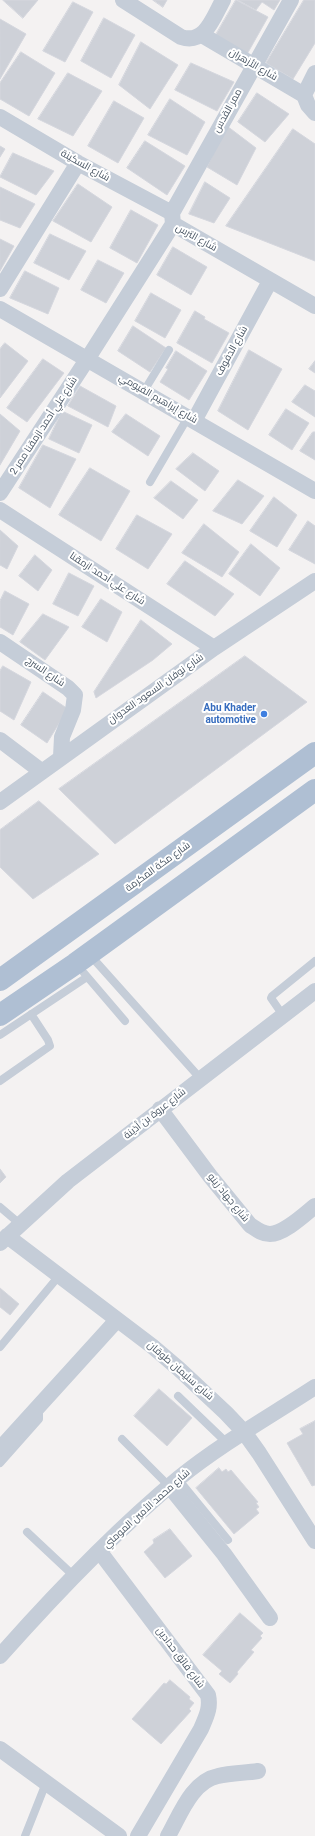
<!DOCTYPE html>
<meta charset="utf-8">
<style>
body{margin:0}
canvas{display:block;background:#f4f2f2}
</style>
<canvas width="315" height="1836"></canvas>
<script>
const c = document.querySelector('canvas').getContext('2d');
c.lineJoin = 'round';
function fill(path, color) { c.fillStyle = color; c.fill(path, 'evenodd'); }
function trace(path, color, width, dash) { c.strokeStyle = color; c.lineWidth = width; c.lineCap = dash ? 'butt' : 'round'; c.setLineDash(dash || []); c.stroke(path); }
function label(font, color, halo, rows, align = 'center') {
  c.font = font + ' Roboto,Cairo,sans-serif'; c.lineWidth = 4; c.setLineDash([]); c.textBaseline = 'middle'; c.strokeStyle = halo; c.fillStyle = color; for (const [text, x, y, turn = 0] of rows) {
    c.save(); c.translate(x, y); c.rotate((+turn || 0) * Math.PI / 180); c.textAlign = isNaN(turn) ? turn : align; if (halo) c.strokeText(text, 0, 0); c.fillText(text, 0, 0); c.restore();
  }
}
const building = new Path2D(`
 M 3,0 L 38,0 L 23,18 Z
 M 153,0 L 167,0 L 163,7 Z
 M 236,0 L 268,17 L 246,56 L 214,38 Z
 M 238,0 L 280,0 L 274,10 L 262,2 L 256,10 Z
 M 304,0 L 315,0 L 315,43 L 293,79 L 266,63 Z
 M 73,2 L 93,12 L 65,62 L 43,51 Z
 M 104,18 L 135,35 L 111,78 L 81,61 Z
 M 0,19 L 26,34 L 0,79 Z
 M 141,42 L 178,65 L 150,109 L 119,85 Z
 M 21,52 L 55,73 L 29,116 L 0,99 L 0,83 Z
 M 191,63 L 234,82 L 217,111 L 175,90 Z
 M 68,73 L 102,91 L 73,136 L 38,119 Z
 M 257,93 L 289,114 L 265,142 L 238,122 Z
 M 170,99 L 205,122 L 187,155 L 148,135 Z
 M 114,101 L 144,118 L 118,163 L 88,146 Z
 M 227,126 L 256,148 L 237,185 L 207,167 Z
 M 293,129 L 315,144 L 315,261 L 226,226 Z
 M 145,141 L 185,166 L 167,195 L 127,168 Z
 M 0,146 L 5,149 L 0,157 Z
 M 13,153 L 54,171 L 36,195 L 0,177 Z
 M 205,182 L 230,198 L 214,223 L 189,214 Z
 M 78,184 L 112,207 L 91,242 L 53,221 Z
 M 0,187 L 35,204 L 20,228 L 0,220 Z
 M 131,210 L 158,225 L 137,263 L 110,248 Z
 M 50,234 L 86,251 L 69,280 L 34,263 Z
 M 0,239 L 14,246 L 0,271 Z
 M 173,247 L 207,267 L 191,295 L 157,275 Z
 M 98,260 L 124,273 L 106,303 L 81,290 Z
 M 25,271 L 59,288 L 48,314 L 10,298 Z
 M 151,293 L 181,310 L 165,338 L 135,321 Z
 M 195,311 L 205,317 L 204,319 L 229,333 L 212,363 L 177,343 Z
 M 133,326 L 166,348 L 150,372 L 118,351 Z
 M 5,343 L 28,361 L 0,398 L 0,349 Z
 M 249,350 L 282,369 L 248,430 L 218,411 Z
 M 176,351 L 207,371 L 189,400 L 160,382 L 168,369 L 166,368 Z
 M 43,359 L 64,373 L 27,422 L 7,408 Z
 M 315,361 L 315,373 L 309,369 Z
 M 305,385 L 315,391 L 315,417 L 292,402 Z
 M 80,386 L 116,406 L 108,427 L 68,406 Z
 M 286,409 L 309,423 L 292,450 L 269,435 Z
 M 62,411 L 92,425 L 79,453 L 49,439 Z
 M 0,414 L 20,431 L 0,465 Z
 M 126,414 L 160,436 L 148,456 L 112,432 Z
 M 313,432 L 315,432 L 315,460 L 300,451 Z
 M 43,445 L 76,459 L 50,508 L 19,488 Z
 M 193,453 L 219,471 L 205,491 L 176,469 Z
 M 90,468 L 130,491 L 101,541 L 59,515 Z
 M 238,480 L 264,496 L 242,524 L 213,511 Z
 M 171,481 L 198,500 L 183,519 L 154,498 Z
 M 274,497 L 297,515 L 277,547 L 250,531 Z
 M 137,515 L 172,534 L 148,569 L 116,549 Z
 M 308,521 L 315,526 L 315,564 L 289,550 Z
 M 204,524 L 239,552 L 222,577 L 182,553 Z
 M 0,530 L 18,546 L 7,569 L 0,565 Z
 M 251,544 L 280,568 L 260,596 L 229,574 Z
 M 35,555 L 52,570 L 38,591 L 19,576 Z
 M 185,561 L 234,594 L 215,616 L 167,584 Z
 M 69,573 L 94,586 L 78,616 L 53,604 Z
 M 5,591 L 29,604 L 13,635 L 0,627 L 0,601 Z
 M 101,599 L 122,612 L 107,642 L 82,627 Z
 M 43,614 L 69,627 L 45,660 L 20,642 Z
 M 141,620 L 172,644 L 153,660 L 96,698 L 94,692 Z
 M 245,656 L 307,702 L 115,844 L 59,789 Z
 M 3,666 L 31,682 L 14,720 L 0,711 L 0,671 Z
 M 43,692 L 68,709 L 47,743 L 21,725 Z
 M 39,801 L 99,854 L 33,899 L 0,867 L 0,830 Z
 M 0,1169 L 6,1177 L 0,1183 Z
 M 0,1288 L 19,1304 L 10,1315 L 0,1307 Z
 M 159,1389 L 192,1418 L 167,1446 L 134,1416 Z
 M 315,1421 L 315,1485 L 312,1486 L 287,1443 L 303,1434 L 300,1429 Z
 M 219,1468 L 222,1472 L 226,1469 L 228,1472 L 231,1470 L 258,1502 L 256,1503 L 259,1507 L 256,1509 L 259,1513 L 234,1534 L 196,1488 Z
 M 170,1529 L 192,1556 L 165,1578 L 144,1552 L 154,1543 L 153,1540 Z
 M 240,1613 L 263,1633 L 260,1636 L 262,1638 L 251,1650 L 254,1652 L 237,1672 L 238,1674 L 230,1683 L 219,1674 L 222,1671 L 203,1655 Z
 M 170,1680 L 190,1697 L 189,1699 L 194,1703 L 189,1709 L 191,1711 L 161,1744 L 132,1719 L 164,1683 L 166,1684 Z`);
fill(building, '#ced1d8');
trace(building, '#d5d7de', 1);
trace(new Path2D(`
 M 144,391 L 169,350
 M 150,482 L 188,417
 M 90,955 L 200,1078
 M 84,973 L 125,1021
 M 284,1014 L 280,1011 L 271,998 L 272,996 L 315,961
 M 0,1035 L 87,977
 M 0,1081 L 50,1046 L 48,1040 L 31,1014
 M 0,1207 L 20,1224
 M 0,1347 L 58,1277
 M 178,1396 L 227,1443
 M 122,1439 L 170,1487
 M 0,1463 L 39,1419 L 39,1409
 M 178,1479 L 228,1540
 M 27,1532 L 75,1577
 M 25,1836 L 46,1783`), '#c5cdd8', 8);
trace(new Path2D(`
 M 123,0 L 181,37 C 205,45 213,18 223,0
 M 202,35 L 304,95 L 308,105 L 315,113
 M 304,95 L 315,73
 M 0,117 L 78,163 L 172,213
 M 173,224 L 172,213 L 291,0
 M 173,224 L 315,306
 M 0,289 L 78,163
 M 0,309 L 315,491
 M 194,421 L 270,281
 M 0,493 L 88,358 L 173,224
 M 0,510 L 214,648
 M 0,642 L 68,688 L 75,695 L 73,710 L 62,737 L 61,757
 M 0,740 L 41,771
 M 0,802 L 214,648 L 315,581
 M 160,1109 L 210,1176 L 250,1225 C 256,1229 262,1234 270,1234 C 284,1234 304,1215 315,1206
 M 7,1236 L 152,1346 L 179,1369 L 226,1413 L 244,1432 L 259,1453 L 315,1541
 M 0,1243 L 68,1181 L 315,991
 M 0,1449 L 117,1320
 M 170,1487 L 224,1554 L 270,1618
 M 100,1552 L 208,1695 C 211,1708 206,1717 201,1729 L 138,1836
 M 0,1656 C 55,1594 115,1531 179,1478 C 221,1444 269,1417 315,1387
 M 0,1749 L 119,1836
 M 168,1836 C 180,1815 192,1781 218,1776 C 231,1773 245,1773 258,1771`), '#c5cdd8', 16);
trace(new Path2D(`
 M 0,980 L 315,753
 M 0,1015 L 75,964 L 315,790`), '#afbfd3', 22);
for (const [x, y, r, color] of [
 [264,714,4,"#3f7fe0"]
]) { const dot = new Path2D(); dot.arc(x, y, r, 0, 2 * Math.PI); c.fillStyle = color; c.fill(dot); trace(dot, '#fff', 1.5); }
label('10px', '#475462', '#fff', [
 ["شارع الأزهران",253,65,30],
 ["ممر القدس",228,111,-61],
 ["شارع السكينة",85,166,29],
 ["شارع الترس",196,238,29],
 ["شارع الدفوف",232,351,-61],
 ["شارع إبراهيم الفيومي",158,399,30],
 ["شارع علي أحمد ازمقنا ممر 2",44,426,-57],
 ["شارع علي أحمد ازمقنا",107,579,33],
 ["شارع السرج",45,672,34],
 ["شارع نوفان السعود العدوان",156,689,-35],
 ["شارع مكة المكرمة",158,867,-36],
 ["شارع عروة بن أذينة",155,1114,-38],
 ["شارع جهاد زينو",228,1198,51],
 ["شارع سليمان طوقان",180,1371,41],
 ["شارع محمد الأمين المومني",147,1509,-42],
 ["شارع فائق حدادين",180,1658,53]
]);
label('bold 10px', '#366cbe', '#fff', [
 ["Abu Khader",256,708],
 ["automotive",256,720]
], 'right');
</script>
